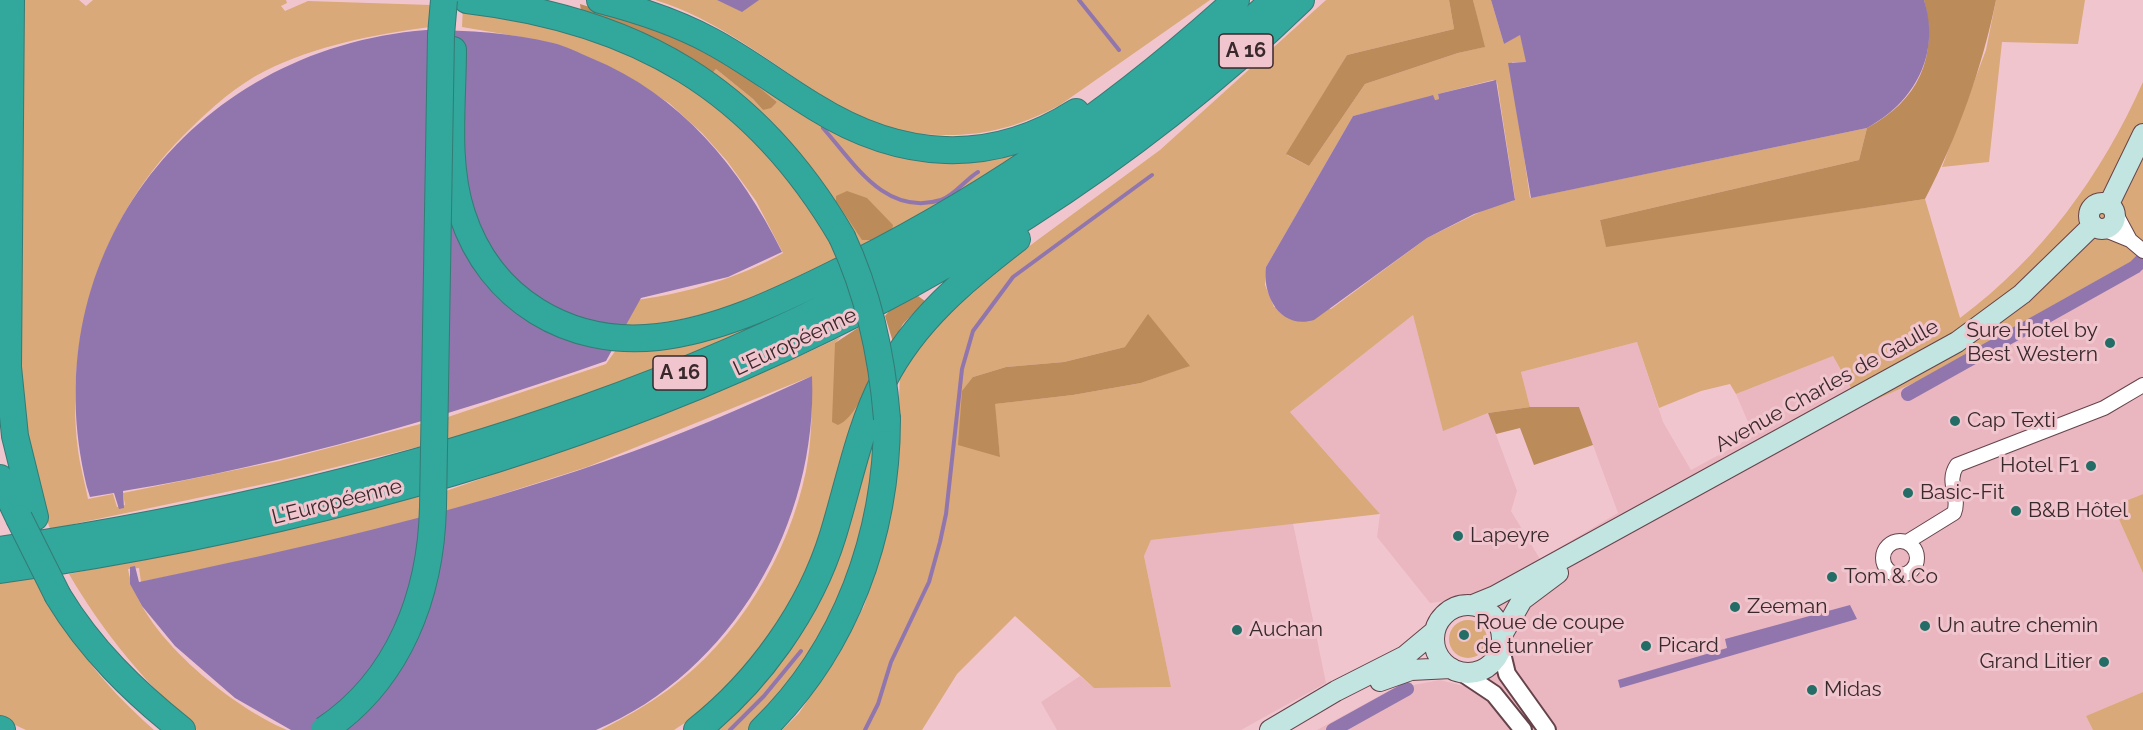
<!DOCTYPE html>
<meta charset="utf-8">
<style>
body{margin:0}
canvas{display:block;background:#f1c5cd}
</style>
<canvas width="2143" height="730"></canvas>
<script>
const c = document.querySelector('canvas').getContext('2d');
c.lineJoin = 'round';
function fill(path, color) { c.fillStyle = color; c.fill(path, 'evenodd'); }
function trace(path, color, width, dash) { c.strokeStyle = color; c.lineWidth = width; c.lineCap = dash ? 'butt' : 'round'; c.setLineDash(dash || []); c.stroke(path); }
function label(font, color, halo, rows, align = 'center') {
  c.font = font + ' Raleway,sans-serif'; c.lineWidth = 6; c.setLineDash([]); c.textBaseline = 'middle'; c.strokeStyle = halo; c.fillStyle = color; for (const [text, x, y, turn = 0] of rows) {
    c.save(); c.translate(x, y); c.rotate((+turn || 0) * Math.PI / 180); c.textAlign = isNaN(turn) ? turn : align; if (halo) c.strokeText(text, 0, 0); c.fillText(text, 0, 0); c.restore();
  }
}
fill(new Path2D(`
 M 2133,264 L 2143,269 L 2143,494 L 2113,506 L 2143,573 L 2143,692 L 2086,716 L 2093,730 L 1317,730 L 1392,689 L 1440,680 L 1472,688 L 1508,665 L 1507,647 L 1510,633 L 1501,610 L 1482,597 L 1430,603 L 1377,537 L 1380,514 L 1290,412 L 1413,315 L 1443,430 L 1488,413 L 1517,491 L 1511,511 L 1540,559 L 1618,513 L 1579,407 L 1530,407 L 1521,372 L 1637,342 L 1663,422 L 1691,470 L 1754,436 L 1736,394 L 1833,356 L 1860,406 L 1932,375 Z
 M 1293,523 L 1326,683 L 1241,730 L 1057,730 L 1041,702 L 1080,676 L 1094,688 L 1171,687 L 1144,556 L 1151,540 Z`), '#eab7c1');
fill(new Path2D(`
 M 19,0 L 79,0 L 86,6 L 93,0 L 286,0 L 287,3 L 281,6 L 285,11 L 308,1 L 431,5 L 430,27 C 373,35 317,45 265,71 C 237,85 212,107 190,129 C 103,212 64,331 78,450 C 80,466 85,483 88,499 L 113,494 L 117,507 L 125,505 L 123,493 L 279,461 L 424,423 L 426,445 L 283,480 L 50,529 L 30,467 L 17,372 Z
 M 655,0 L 1210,0 L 1060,105 C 1011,131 974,138 920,134 C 910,133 898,134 888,131 C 870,127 841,108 824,97 C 771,63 716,18 655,0 Z
 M 1326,0 L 1449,0 L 1454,29 L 1347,55 L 1287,155 L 1309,166 L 1365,84 L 1458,53 L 1484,47 L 1473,0 L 1491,0 L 1504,44 L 1520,34 L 1527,63 L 1512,62 L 1513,81 L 1530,198 L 1867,128 L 1859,160 L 1600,220 L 1606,246 L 1925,199 L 1960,318 C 2042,257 2101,176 2143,82 L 2143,269 L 2133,264 L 1932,375 L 1861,406 L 1833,356 L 1736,394 L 1730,384 L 1701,391 L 1659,408 L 1637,342 L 1521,372 L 1530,407 L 1488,413 L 1443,431 L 1413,315 L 1290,412 L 1380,514 L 1151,540 L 1144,556 L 1171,687 L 1094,688 L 1015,616 L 957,674 L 922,730 L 782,730 L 799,713 L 836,659 L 864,606 L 882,550 L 896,476 L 900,373 L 933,321 L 973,293 L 994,272 L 1160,150 ZM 1493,80 L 1497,82 L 1515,198 L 1513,201 L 1488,208 L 1427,238 L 1331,309 L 1274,307 L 1265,285 L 1266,267 L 1353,116 L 1433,96 L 1434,100 L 1439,99 L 1438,94 ZM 1125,347 L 1189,366 L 1141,383 L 1073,395 L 994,404 L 1000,457 L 973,377 L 1006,367 L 1064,362 Z
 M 1996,0 L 2085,0 L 2078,44 L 2002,42 L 1989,162 L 1942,167 L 1986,50 Z
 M 463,6 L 619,45 L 714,97 L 784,168 L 842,259 C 769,291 707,323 625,326 L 637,300 C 687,293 739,278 783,253 L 756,201 L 727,161 L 702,133 L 669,103 L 627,77 L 521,37 L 462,27 Z
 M 716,69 L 753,99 L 763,110 L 777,102 L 743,74 L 837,129 L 1016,149 L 1020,160 L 860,253 C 838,213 817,172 786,137 C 764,113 737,94 711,75 Z
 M 839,290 L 716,346 L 559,404 L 442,442 L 442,419 L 606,364 L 618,347 Z
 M 841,337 L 835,343 L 876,380 L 801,588 L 760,651 L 703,711 L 674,730 L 601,730 C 624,718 647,705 668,690 C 738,639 788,556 806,471 C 812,440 812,408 812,376 L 587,467 L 440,514 L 443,492 C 578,445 712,398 841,337 Z
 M 881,415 L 877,492 L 837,619 L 753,730 L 709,730 L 775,660 Z
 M 2143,494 L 2143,573 L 2113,506 Z
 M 425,495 L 425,518 L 340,540 L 141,582 L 139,568 L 128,569 C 138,632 230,706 287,730 L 197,730 C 146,684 104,634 69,574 L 224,543 Z
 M 38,577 C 72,644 98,680 154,730 L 26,730 L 0,718 L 0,581 Z
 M1449 639a19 19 0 1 1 38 0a19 19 0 1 1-38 0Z
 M 2143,692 L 2143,730 L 2093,730 L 2086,716 Z`), '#d9a979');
fill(new Path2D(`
 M 1449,0 L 1473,0 L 1485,47 L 1458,53 L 1365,84 L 1309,166 L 1286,154 L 1347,55 L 1454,29 Z
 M 1924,0 L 1996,0 C 1982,68 1958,136 1925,199 L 1606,247 L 1600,220 L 1859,160 L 1867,128 C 1918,101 1939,57 1924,0 Z
 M 580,4 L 693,39 L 743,74 L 777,102 L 771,108 L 763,110 L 753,99 L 716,69 L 711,75 L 581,11 Z
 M 847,191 L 867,198 L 893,225 L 892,231 L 875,240 L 862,240 L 836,201 L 836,196 Z
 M 918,296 L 925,301 L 903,324 L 893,342 L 885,316 L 891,309 Z
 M 1148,314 L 1190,366 L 1141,383 L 1073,395 L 995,404 L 1000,457 L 958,445 L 962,391 L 973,377 L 1006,367 L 1064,362 L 1125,347 Z
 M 864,324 C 866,339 871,356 870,371 C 869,388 853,419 838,425 L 832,422 L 835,343 Z
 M 1530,407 L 1579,407 L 1593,445 L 1534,465 L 1520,428 L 1496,434 L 1488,413 Z`), '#bb8b5a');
fill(new Path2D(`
 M 717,0 L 759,0 L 742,12 Z
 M 1491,0 L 1924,0 C 1941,54 1915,102 1867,128 L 1531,198 L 1508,63 L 1526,62 L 1520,35 L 1504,44 Z
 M 426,30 C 469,30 511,33 553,43 C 566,46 579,53 591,58 C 681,95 740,167 782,252 L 728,277 L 641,298 L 606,361 C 449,416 288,464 123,491 L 124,508 L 119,509 L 114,493 L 90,497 C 26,262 188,49 426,30 Z
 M 1496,80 L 1515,200 L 1474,214 L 1427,238 L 1314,320 C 1280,330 1262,295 1266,267 L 1353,116 L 1430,96 L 1433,95 L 1435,100 L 1439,99 L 1438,94 Z
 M 812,376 C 818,522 733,672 596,730 L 291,730 L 235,698 L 175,646 L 142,606 L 130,584 L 130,567 L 135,566 L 139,582 C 297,549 454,514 606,461 C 676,437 745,407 812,376 Z
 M 1850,605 L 1857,619 L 1620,688 L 1618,680 L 1727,648 L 1725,639 Z`), '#9176ae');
trace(new Path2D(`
 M 1079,0 L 1119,50
 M 823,128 C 854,163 885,217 941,200 C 954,196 966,179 978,172
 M 730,730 L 764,696 L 801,651
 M 865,730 L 878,704 L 891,662 L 929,582 L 940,542 L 946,514 L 962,369 L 973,331 L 1013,277 L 1152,175`), '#9176ae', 4);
trace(new Path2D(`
 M 1908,394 L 2135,267 L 2143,259
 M 1333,730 L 1407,689`), '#9176ae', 14);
const minor = new Path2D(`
 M 2115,212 L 2130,240
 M 2103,229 L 2130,240 L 2143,251
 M1883 558a17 17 0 1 1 34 0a17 17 0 1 1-34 0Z
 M 1907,542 L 1954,513 C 1961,496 1945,483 1957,465 L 2104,408 L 2143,385`);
const tertiary = new Path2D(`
 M 1501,649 L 1507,674 L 1547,730
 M 1461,672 L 1494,694 L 1523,730`);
const secondary = new Path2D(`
 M2089 216a13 13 0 1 1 26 0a13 13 0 1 1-26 0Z
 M 2109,204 L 2143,134
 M1434 639a34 34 0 1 1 68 0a34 34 0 1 1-68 0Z
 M 1473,605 L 1495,596 L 1957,342 L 2022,294 L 2093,225
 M 1502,635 L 1522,600 L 1558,573
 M 1380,681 L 1411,670 L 1451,668
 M 1270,730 L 1336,691 L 1405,656 L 1435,631`);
const motorway = new Path2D(`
 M 11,0 L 8,367 L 15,436 L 35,517
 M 467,0 C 636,20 755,88 842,237
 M 600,0 C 639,10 676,22 711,41 C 747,60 780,86 815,107 C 900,160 990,167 1076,112
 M 453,50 C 453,103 445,163 462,214 C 490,300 569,347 658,337 C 718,330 775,303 828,277 C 977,205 1114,111 1236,0
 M 0,478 L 19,518
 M 0,550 C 396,491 791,371 1116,132 C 1172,91 1223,46 1274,0
 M 0,570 C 474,502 951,338 1301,0
 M 58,596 C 90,649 133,691 182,730
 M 0,729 L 2,730
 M 697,730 C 758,682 810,610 833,535 C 849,483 859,428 884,380 C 914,321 965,279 1017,239
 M 762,730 C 846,649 887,534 887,419`);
trace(minor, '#66434a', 16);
trace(tertiary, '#66434a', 20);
trace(secondary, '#66434a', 22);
trace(motorway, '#347b75', 28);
trace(minor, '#fff', 14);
trace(tertiary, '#fff', 16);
trace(secondary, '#c2e5e1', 20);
trace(motorway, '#32a79c', 26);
const motorwayBridge = new Path2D(`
 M 842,237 C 869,295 882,355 887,419
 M 19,518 L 58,596
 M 324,730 C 399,680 431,595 433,507 L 441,35 L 444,0`);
trace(motorwayBridge, '#347b75', 28, []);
trace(motorwayBridge, '#32a79c', 26);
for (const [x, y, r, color] of [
 [2110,343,6,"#246d66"],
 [1955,421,6,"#246d66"],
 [2091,466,6,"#246d66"],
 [1908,493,6,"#246d66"],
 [2016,511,6,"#246d66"],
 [1458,536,6,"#246d66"],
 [1832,577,6,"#246d66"],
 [1735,607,6,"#246d66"],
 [1925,626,6,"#246d66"],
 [1237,630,6,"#246d66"],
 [1464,635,6,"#246d66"],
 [1646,646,6,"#246d66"],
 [2104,662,6,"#246d66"],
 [1812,690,6,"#246d66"]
]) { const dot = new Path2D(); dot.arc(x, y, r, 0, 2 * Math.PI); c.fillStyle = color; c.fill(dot); trace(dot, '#f1c5cd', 2); }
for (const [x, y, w] of [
 [1246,51,54],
 [680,373,54]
]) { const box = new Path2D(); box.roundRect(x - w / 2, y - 17, w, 34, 4.5); c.fillStyle = '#f1c5cd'; c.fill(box); trace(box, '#39292c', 1.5); }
label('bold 20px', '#39292c', null, [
 ["A 16",1246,51],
 ["A 16",680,373]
]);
label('21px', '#39292c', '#f1c5cd', [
 ["Sure Hotel by",2098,331,"right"],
 ["Best Western",2098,355,"right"],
 ["Cap Texti",1967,421],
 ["Hotel F1",2079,466,"right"],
 ["Basic-Fit",1920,493],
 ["B&B Hôtel",2028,511],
 ["Lapeyre",1470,536],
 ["Tom & Co",1844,577],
 ["Zeeman",1747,607],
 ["Roue de coupe",1476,623],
 ["de tunnelier",1476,647],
 ["Un autre chemin",1937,626],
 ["Auchan",1249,630],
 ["Picard",1658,646],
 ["Grand Litier",2092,662,"right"],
 ["Midas",1824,690]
], 'left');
label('21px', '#39292c', '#f1c5cd', [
 ["L'Européenne",795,342,-25],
 ["Avenue Charles de Gaulle",1827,386,-29],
 ["L'Européenne",337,502,-14]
]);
</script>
